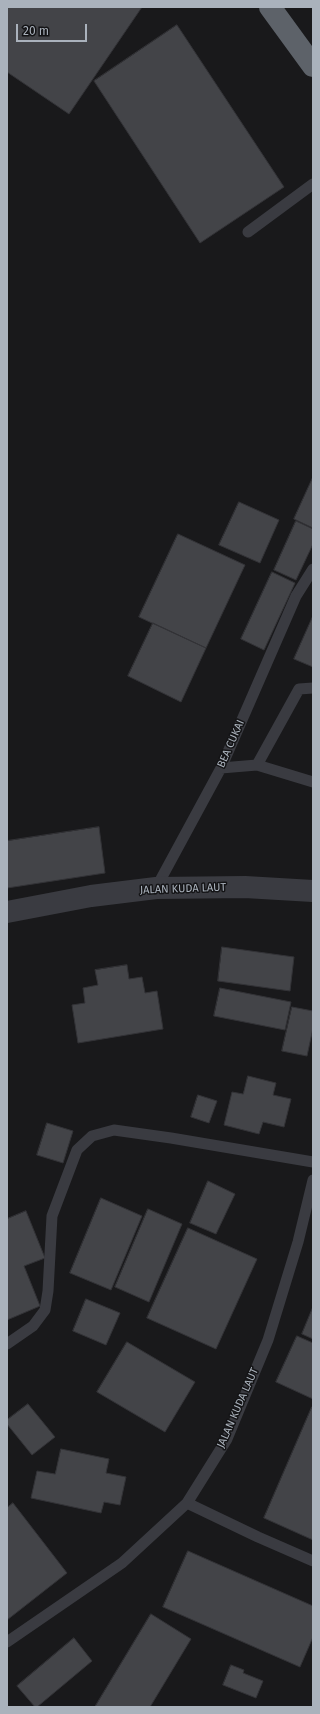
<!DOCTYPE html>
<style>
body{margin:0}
#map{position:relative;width:320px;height:1714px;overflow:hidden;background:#19191b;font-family:"Fira Sans",sans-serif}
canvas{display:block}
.frame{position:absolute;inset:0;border:8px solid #aab2bc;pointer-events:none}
.scale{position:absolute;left:16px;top:24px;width:71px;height:18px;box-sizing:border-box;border:2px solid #aab2bc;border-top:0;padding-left:5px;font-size:12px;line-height:14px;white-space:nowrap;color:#aab2bc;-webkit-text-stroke:3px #141416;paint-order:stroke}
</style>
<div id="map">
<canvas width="320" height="1714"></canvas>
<div class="frame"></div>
<div class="scale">20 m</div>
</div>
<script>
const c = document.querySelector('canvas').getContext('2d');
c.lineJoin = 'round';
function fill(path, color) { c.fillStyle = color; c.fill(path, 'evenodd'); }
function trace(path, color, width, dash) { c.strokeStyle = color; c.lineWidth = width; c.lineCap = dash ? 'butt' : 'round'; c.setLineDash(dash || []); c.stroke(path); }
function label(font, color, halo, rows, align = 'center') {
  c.font = font + ' "Fira Sans",sans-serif'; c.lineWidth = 3; c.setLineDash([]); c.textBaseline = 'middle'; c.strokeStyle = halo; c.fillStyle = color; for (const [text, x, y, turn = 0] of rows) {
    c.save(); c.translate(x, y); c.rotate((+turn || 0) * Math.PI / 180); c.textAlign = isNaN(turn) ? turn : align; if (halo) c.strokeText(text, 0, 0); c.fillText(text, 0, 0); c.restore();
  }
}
const building = new Path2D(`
 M 7,7 L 142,7 L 69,114 L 7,72 Z
 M 177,25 L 284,187 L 200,243 L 94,81 Z
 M 313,477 L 313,528 L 294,519 Z
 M 239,502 L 279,520 L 260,563 L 219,545 Z
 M 296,521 L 313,529 L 313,544 L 296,580 L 274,570 Z
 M 178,534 L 245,565 L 206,648 L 139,617 Z
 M 272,572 L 295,583 L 264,650 L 241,639 Z
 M 313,616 L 313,667 L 294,659 Z
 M 153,623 L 206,648 L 181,702 L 128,676 Z
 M 99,827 L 105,873 L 7,888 L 7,841 Z
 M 222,947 L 294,957 L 290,991 L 218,981 Z
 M 127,965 L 129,979 L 142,977 L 145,993 L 157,991 L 163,1029 L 78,1043 L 72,1005 L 85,1003 L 83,988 L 98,985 L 95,970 Z
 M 220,988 L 291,1002 L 285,1030 L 214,1016 Z
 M 292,1007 L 313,1011 L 313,1028 L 307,1056 L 282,1051 Z
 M 248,1076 L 276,1083 L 273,1095 L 291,1099 L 284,1127 L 263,1122 L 259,1134 L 224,1125 L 232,1092 L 243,1094 Z
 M 198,1095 L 217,1101 L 209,1123 L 191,1117 Z
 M 47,1123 L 73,1131 L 63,1163 L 37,1155 Z
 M 208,1181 L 235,1194 L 216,1234 L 190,1223 Z
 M 101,1198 L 142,1216 L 111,1290 L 70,1273 Z
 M 148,1209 L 182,1224 L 149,1302 L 115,1287 Z
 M 26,1211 L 45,1258 L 24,1266 L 40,1306 L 7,1320 L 7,1219 Z
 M 188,1228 L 257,1259 L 216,1349 L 147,1318 Z
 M 86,1299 L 120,1313 L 106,1345 L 73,1331 Z
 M 313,1307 L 313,1339 L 302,1334 Z
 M 297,1336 L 313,1343 L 313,1399 L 276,1382 Z
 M 127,1342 L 195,1382 L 165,1432 L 97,1392 Z
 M 28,1404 L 55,1437 L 32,1455 L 7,1424 L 7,1420 Z
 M 312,1407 L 313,1407 L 313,1540 L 264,1518 Z
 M 61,1449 L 109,1459 L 106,1473 L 126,1477 L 120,1505 L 104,1502 L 101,1513 L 31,1498 L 37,1471 L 55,1474 Z
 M 13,1503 L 67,1573 L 7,1620 L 7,1508 Z
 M 188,1551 L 313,1606 L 313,1637 L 300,1667 L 163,1607 Z
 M 151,1614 L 191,1639 L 150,1707 L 95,1707 Z
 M 74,1638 L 92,1661 L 37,1707 L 35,1707 L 17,1686 Z
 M 231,1665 L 244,1670 L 243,1673 L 263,1681 L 256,1698 L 223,1685 Z`);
fill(building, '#434448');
trace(building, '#333337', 1);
trace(new Path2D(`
 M 248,232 L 313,184
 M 257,765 L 299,689 L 313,688
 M 221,768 L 257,765 L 313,782
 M 156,888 L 221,768 L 296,596 L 313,569
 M 7,1344 L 33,1326 L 45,1310 L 48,1291 L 52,1216 L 77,1150 L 92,1136 L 114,1130 L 171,1138 L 313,1162
 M 187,1503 L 258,1537 L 313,1561
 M 7,1642 L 122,1563 L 187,1503 L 227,1439 L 268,1340 L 298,1242 L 313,1180`), '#3a3b41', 11);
trace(new Path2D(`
 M 7,912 L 91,896 L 156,888 L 245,887 L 313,891`), '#3a3b41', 22);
trace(new Path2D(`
 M 270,7 L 313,66`), '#5d6269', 22);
label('11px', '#aab2bc', '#141416', [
 ["BEA CUKAI",231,744,-66],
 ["JALAN KUDA LAUT",183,889,-2],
 ["JALAN KUDA LAUT",238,1408,-66]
]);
</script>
